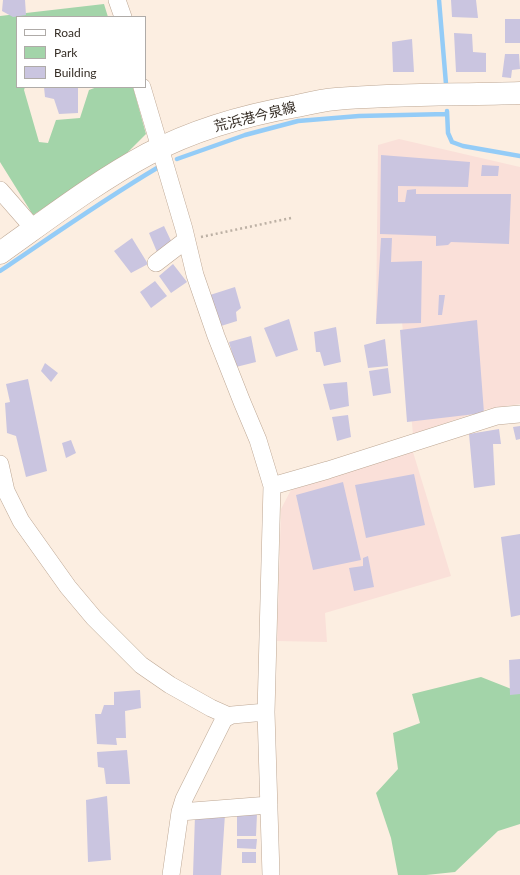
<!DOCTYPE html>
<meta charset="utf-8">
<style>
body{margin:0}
#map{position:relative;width:520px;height:875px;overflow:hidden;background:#fceee1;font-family:Lato,sans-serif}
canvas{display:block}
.legend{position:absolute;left:16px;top:16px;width:130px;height:72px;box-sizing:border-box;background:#fff;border:1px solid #afaba8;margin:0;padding:5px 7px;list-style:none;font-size:12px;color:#362e26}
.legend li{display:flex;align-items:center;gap:8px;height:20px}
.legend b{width:20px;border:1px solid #afaba8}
</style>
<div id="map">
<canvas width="520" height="875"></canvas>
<ul class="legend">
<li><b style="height:5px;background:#fff"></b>Road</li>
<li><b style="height:11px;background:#a3d4a9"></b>Park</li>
<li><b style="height:11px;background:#cac5e0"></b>Building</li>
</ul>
</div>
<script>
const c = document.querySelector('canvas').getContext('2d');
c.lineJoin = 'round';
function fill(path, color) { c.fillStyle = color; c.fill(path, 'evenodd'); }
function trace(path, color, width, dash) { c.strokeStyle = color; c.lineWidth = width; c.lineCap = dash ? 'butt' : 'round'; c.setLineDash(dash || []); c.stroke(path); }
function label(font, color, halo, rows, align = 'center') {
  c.font = font + ' Lato,"Noto Sans JP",sans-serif'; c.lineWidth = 3; c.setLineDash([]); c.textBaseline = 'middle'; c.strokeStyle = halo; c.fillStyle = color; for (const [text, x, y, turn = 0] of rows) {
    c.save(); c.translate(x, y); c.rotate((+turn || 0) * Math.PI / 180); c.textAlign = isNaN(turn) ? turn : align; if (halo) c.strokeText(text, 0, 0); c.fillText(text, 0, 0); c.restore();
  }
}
fill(new Path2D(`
 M 399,139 L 520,167 L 520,404 L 487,409 L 413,434 L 402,322 L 376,320 L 378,145 Z
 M 413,452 L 451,576 L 325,613 L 327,642 L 277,641 L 281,509 L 291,490 Z`), '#fae0d9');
fill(new Path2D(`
 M 104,4 L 108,17 L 17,17 L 17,87 L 25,87 L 24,90 L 39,142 L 48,143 L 56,120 L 80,118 L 89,90 L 97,87 L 133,87 L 146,134 L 127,153 L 33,215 L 0,162 L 0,16 Z
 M 481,677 L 514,690 L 520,690 L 520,824 L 498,831 L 455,872 L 426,875 L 398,875 L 391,838 L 376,793 L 398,769 L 393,733 L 420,723 L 412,694 Z`), '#a3d4a9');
trace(new Path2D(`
 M 439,0 L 446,84
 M 447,111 L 448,133 L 452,142 L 463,146 L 520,156
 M 177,159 L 245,135 L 298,121 L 359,116 L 447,114
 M 0,271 C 52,236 103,200 157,168`), '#94ccf7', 4.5);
fill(new Path2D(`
 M 3,0 L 25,0 L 26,15 L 13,17 L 2,11 Z
 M 451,0 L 476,0 L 478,18 L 452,17 Z
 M 505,19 L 520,19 L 520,43 L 505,43 Z
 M 454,33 L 472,34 L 473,52 L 486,53 L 486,72 L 456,72 Z
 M 412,39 L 414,72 L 393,72 L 392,42 Z
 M 505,54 L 519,54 L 520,69 L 512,70 L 511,78 L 502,77 Z
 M 44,87 L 78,87 L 78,113 L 59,114 L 54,99 L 45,97 Z
 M 381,155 L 470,162 L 468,187 L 398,186 L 398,202 L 405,202 L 407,190 L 416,189 L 416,194 L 511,194 L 509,244 L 451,242 L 448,245 L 436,246 L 436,236 L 380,234 Z
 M 482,165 L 499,166 L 498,176 L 481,176 Z
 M 164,226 L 172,243 L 157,252 L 149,233 Z
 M 132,238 L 148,264 L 131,273 L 114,251 Z
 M 381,238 L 392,238 L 391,262 L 422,261 L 421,323 L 376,324 Z
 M 173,264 L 187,282 L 171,293 L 159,276 Z
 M 155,281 L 167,296 L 151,308 L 140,292 Z
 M 235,287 L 241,308 L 236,312 L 237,321 L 221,326 L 210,295 Z
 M 439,295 L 445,295 L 442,315 L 438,315 Z
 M 289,319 L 298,350 L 276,357 L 264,328 Z
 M 477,320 L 484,413 L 407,422 L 400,330 Z
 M 336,327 L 341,362 L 324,366 L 320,352 L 316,352 L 314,332 Z
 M 251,336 L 256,362 L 236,367 L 229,342 Z
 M 385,339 L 388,366 L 368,368 L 364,345 Z
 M 45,363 L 58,373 L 51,382 L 41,371 Z
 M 388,368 L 391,393 L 373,396 L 369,371 Z
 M 28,379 L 47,471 L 26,477 L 16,436 L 7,433 L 5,403 L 10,402 L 6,384 Z
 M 347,382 L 349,406 L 330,410 L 323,384 Z
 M 348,415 L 351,437 L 337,441 L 332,417 Z
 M 520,426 L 520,439 L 516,440 L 513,427 Z
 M 499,429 L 501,444 L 493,444 L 495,485 L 474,488 L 469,434 Z
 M 71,440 L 76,453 L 66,458 L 62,443 Z
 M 414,474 L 425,525 L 366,538 L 355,485 Z
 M 343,482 L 361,560 L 313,570 L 296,495 Z
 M 520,534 L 520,615 L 511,617 L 501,537 Z
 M 368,556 L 374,587 L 354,591 L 349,568 L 363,566 L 363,558 Z
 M 520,659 L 520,694 L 510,695 L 509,660 Z
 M 140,690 L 141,708 L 125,711 L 126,738 L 116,738 L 117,745 L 97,744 L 95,714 L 101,714 L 104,705 L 114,705 L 114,692 Z
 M 127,750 L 130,784 L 106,784 L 104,768 L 98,767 L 97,752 Z
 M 107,796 L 111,860 L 88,862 L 86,800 Z
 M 225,814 L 221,875 L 193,875 L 195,816 Z
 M 257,814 L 256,836 L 237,836 L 237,815 Z
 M 237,839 L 257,839 L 256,849 L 237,848 Z
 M 242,852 L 256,852 L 256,863 L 242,863 Z`), '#cac5e0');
const street = new Path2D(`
 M 117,0 L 123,17
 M 142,87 L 184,229 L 195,275 L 216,336 L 242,402 L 258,440 L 272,486 L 266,712 L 271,875
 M 0,190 L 34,229
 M 156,263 L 186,240
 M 0,464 L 6,491 L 21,521 L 68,587 L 94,618 L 141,665 L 170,685 L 211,708 L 229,716
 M 272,486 L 328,470 L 497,416 L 520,414
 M 180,812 L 269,805
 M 171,875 L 180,812 L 184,799 L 224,719 L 232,715 L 266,712`);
const secondary = new Path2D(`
 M 0,253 C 48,219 96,182 148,154 C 195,129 246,115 297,106 C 310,103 323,100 336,99 C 397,94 459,95 520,93`);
trace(street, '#bda794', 18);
trace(secondary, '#bda794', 23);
trace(new Path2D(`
 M 201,237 L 291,218`), '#bcb0a4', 2.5, [2, 3]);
trace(street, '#fff', 17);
trace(secondary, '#fff', 22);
label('14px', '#362e26', '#fff', [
 ["荒浜港今泉線",255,117,-14]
]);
</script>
